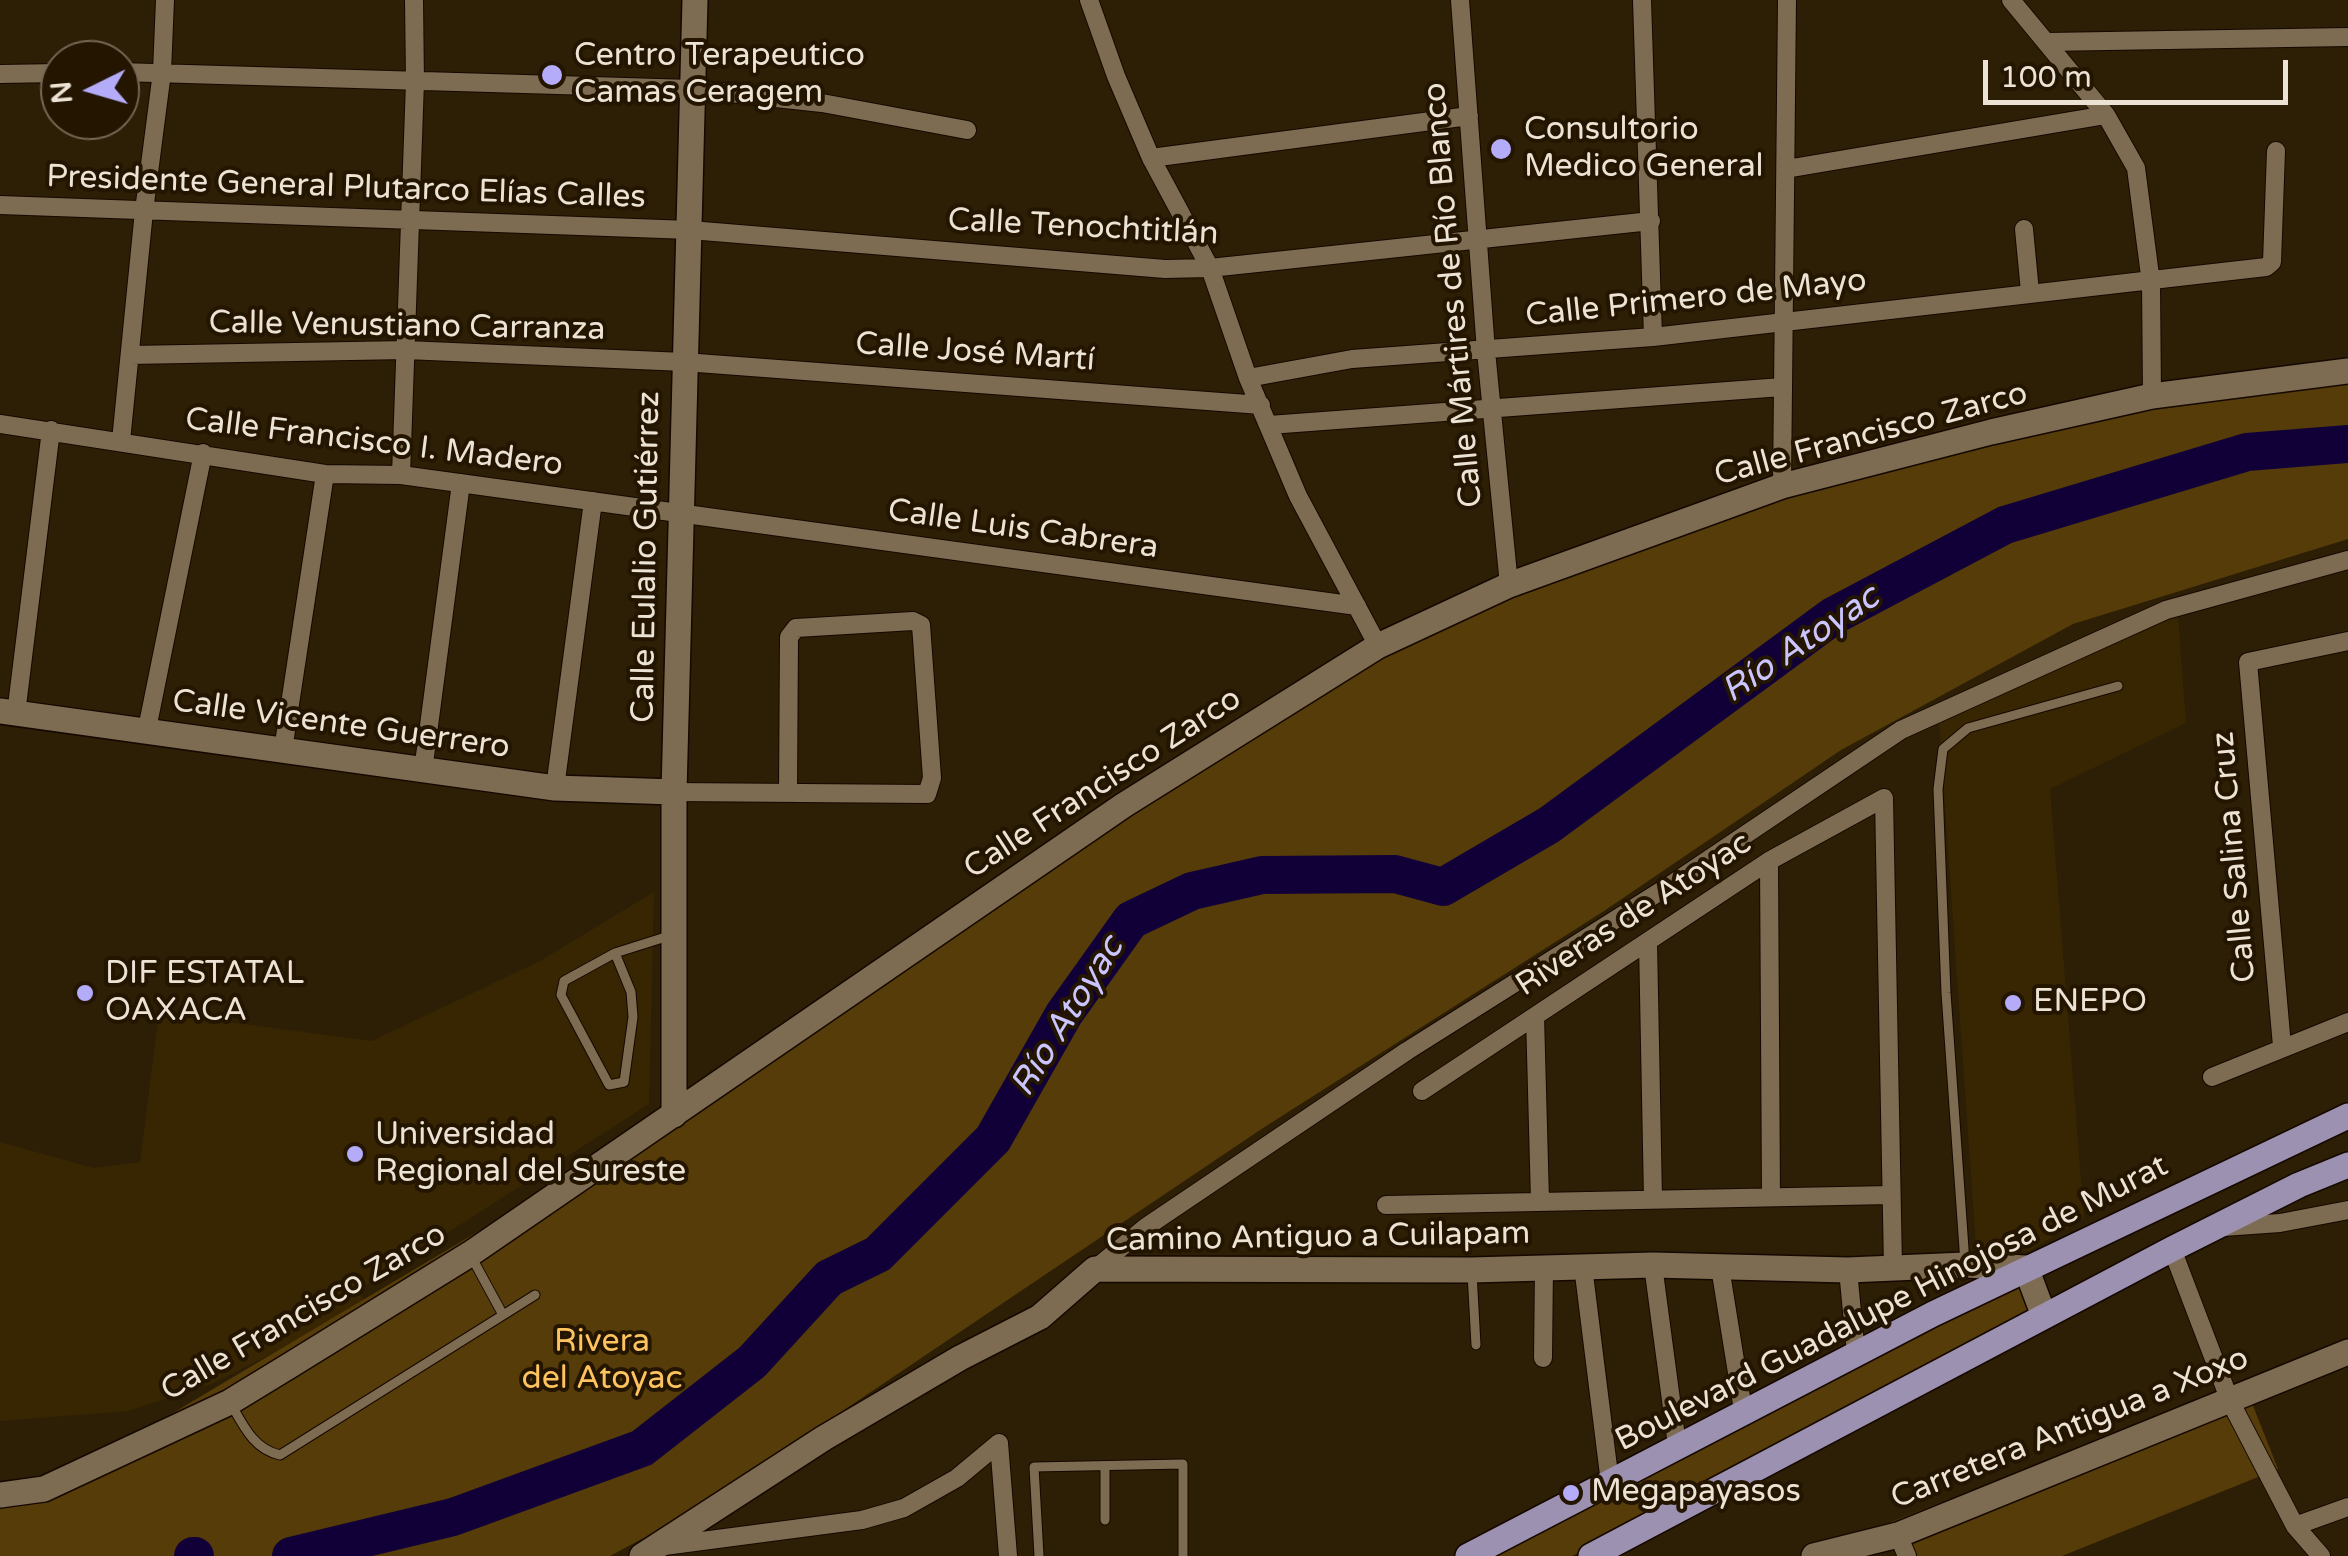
<!DOCTYPE html>
<meta charset="utf-8">
<style>
body{margin:0}
#map{position:relative;width:2348px;height:1556px;overflow:hidden;background:#2d1f05;font-family:"Varela Round",sans-serif}
canvas{display:block}
.north{position:absolute;left:40px;top:40px;width:100px;height:100px;box-sizing:border-box;background:#231500;border:2px solid #736755;border-radius:50%;rotate:265deg;font-size:28px;font-weight:700;line-height:40px;text-align:center;color:#ece3d4}
.north::after{content:'';display:block;margin:auto;width:35px;height:45px;background:#b4acf9;clip-path:polygon(50% 0,100% 100%,50% 72%,0 100%)}
.scale{position:absolute;left:1983px;top:60px;width:305px;height:45px;box-sizing:border-box;border:5px solid #ece3d4;border-top:0;padding-left:12px;font-size:30px;line-height:35px;white-space:nowrap;color:#ece3d4;-webkit-text-stroke:8px #231500;paint-order:stroke}
</style>
<div id="map">
<canvas width="2348" height="1556"></canvas>
<div class="north">N</div>
<div class="scale">100 m</div>
</div>
<script>
const c = document.querySelector('canvas').getContext('2d');
c.lineJoin = 'round';
function fill(path, color) { c.fillStyle = color; c.fill(path, 'evenodd'); }
function trace(path, color, width, dash) { c.strokeStyle = color; c.lineWidth = width; c.lineCap = dash ? 'butt' : 'round'; c.setLineDash(dash || []); c.stroke(path); }
function label(font, color, halo, rows, align = 'center') {
  c.font = font + ' "Varela Round",sans-serif'; c.lineWidth = 8; c.setLineDash([]); c.textBaseline = 'middle'; c.strokeStyle = halo; c.fillStyle = color; for (const [text, x, y, turn = 0] of rows) {
    c.save(); c.translate(x, y); c.rotate((+turn || 0) * Math.PI / 180); c.textAlign = isNaN(turn) ? turn : align; if (halo) c.strokeText(text, 0, 0); c.fillText(text, 0, 0); c.restore();
  }
}
fill(new Path2D(`
 M 2178,616 L 2186,723 L 2050,789 L 2084,1218 L 2029,1251 L 1976,1246 L 1939,722 Z
 M 654,892 L 649,1104 L 358,1290 L 367,1305 L 214,1383 L 128,1411 L 0,1421 L 0,1142 L 94,1168 L 140,1162 L 159,1013 L 372,1041 L 540,961 Z`), '#382603');
fill(new Path2D(`
 M 2348,372 L 2348,539 L 2073,624 L 1841,750 L 1604,911 L 1263,1128 L 694,1511 L 610,1556 L 0,1556 L 0,1494 L 45,1489 L 674,1115 L 1378,646 L 1782,486 L 1991,432 Z
 M 2022,1285 L 2038,1313 L 1572,1556 L 1492,1556 L 1837,1375 Z
 M 2244,1383 L 2278,1469 L 2062,1556 L 1906,1556 L 1891,1522 Z`), '#563c09');
trace(new Path2D(`
 M 193,1556 L 195,1556
 M 291,1556 L 453,1517 L 642,1448 L 752,1362 L 829,1278 L 878,1254 L 993,1139 L 1064,1014 L 1131,920 L 1192,891 L 1262,875 L 1395,874 L 1443,887 L 1549,825 L 1833,616 L 2005,525 L 2247,452 L 2348,444`), '#110037', 38);
const lane = new Path2D(`
 M 615,953 L 631,992 L 633,1017 L 624,1082 L 609,1085 L 561,995 L 564,981 L 615,953 L 672,935
 M 471,1256 L 503,1315
 M 1965,1263 L 1946,993 L 1938,789 L 1943,749 L 1968,728 L 2118,686
 M 1472,1273 L 1476,1345
 M 231,1404 C 244,1427 254,1449 280,1455 L 535,1295
 M 1105,1466 L 1105,1520
 M 1039,1556 L 1034,1467 L 1183,1464 L 1183,1556`);
const street = new Path2D(`
 M 1089,0 L 1116,76 L 1151,158 L 1210,268 L 1248,378 L 1298,496 L 1378,646
 M 1460,0 L 1486,351 L 1509,585
 M 1642,0 L 1653,337
 M 2011,0 L 2106,115 L 2136,168 L 2151,283 L 2152,396
 M 2047,42 L 2348,37
 M 120,72 L 692,89 L 822,103 L 967,130
 M 0,74 L 60,73
 M 1151,158 L 1469,116
 M 1786,169 L 2106,115
 M 0,205 L 690,230 L 1165,269 L 1210,268 L 1651,221
 M 2024,229 L 2030,292
 M 130,355 L 406,350 L 684,362 L 1261,405
 M 1248,378 L 1352,359 L 1653,337 L 2266,267 L 2272,262 L 2276,151
 M 0,424 L 325,474 L 401,475 L 1357,606
 M 1269,425 L 1782,387
 M 121,441 L 144,211 L 162,72 L 165,0
 M 401,475 L 415,82 L 414,0
 M 1782,486 L 1787,0
 M 16,714 L 51,430
 M 147,729 L 203,453
 M 283,750 L 325,474
 M 423,771 L 461,483
 M 555,788 L 593,501
 M 674,792 L 927,794 L 932,778 L 921,625 L 913,621 L 796,628 L 789,637 L 788,793
 M 1769,861 L 1771,1197
 M 1648,942 L 1653,1199
 M 1535,1016 L 1540,1201
 M 2282,1046 L 2248,662 L 2348,641
 M 2212,1077 L 2348,1022
 M 1422,1091 L 1769,861 L 1884,798 L 1893,1267
 M 1386,1205 L 1891,1195
 M 2223,1227 L 2280,1223 L 2348,1210
 M 2172,1249 L 2230,1401 L 2295,1526 L 2321,1556
 M 1653,1265 L 1677,1445
 M 1583,1266 L 1610,1483
 M 1720,1267 L 1743,1410
 M 1095,1269 L 1146,1227 L 1407,1051 L 1675,882 L 1901,730 L 2166,610 L 2348,560
 M 1848,1270 L 1856,1354
 M 1543,1358 L 1544,1268
 M 999,1443 L 1008,1556
 M 2295,1526 L 2348,1507
 M 1898,1535 L 1907,1556
 M 664,1546 L 862,1520 L 904,1508 L 957,1478 L 999,1443`);
const secondary = new Path2D(`
 M 0,711 L 555,788 L 674,792
 M 674,1115 L 674,792 L 695,0
 M 0,1495 L 44,1489 L 230,1402 L 289,1366 L 470,1254 L 1124,805 L 1378,646 L 1509,585 L 1782,486 L 1991,432 L 2152,396 L 2348,371
 M 642,1556 L 824,1438 L 960,1358 L 1040,1317 L 1095,1269 L 1471,1270 L 1653,1265 L 1848,1270 L 1965,1265 L 2026,1268 L 2044,1316
 M 1814,1556 L 1898,1535 L 2348,1352`);
const primary = new Path2D(`
 M 1468,1556 L 1933,1314 L 2348,1116
 M 1591,1556 L 2172,1249 L 2299,1185 L 2348,1165`);
trace(lane, '#150800', 11);
trace(street, '#150800', 20);
trace(secondary, '#150800', 28);
trace(primary, '#150800', 28);
trace(lane, '#7d6c51', 9);
trace(street, '#7d6c51', 18);
trace(secondary, '#7d6c51', 25);
trace(primary, '#9d91b1', 25);
for (const [x, y, r, color] of [
 [552,75,12,"#b4acf9"],
 [1501,149,12,"#b4acf9"],
 [85,993,10,"#b4acf9"],
 [2013,1003,10,"#b4acf9"],
 [355,1154,10,"#b4acf9"],
 [1571,1493,10,"#b4acf9"]
]) { const dot = new Path2D(); dot.arc(x, y, r, 0, 2 * Math.PI); c.fillStyle = color; c.fill(dot); trace(dot, '#231500', 4); }
label('32px', '#ece3d4', '#231500', [
 ["Centro Terapeutico",574,57],
 ["Camas Ceragem",574,94],
 ["Consultorio",1524,131],
 ["Medico General",1524,168],
 ["DIF ESTATAL",105,975],
 ["OAXACA",105,1012],
 ["ENEPO",2033,1003],
 ["Universidad",375,1136],
 ["Regional del Sureste",375,1173],
 ["Megapayasos",1591,1493]
], 'left');
label('32px', '#ece3d4', '#231500', [
 ["Presidente General Plutarco Elías Calles",346,188,2],
 ["Calle Tenochtitlán",1083,228,3],
 ["Calle Mártires de Río Blanco",1454,295,-95],
 ["Calle Primero de Mayo",1696,299,-6],
 ["Calle Venustiano Carranza",407,327,1],
 ["Calle José Martí",975,353,4],
 ["Calle Francisco Zarco",1871,435,-15],
 ["Calle Francisco I. Madero",374,443,7],
 ["Calle Luis Cabrera",1023,530,8],
 ["Calle Eulalio Gutiérrez",647,557,-89],
 ["Calle Vicente Guerrero",341,725,8],
 ["Calle Francisco Zarco",1103,784,-33],
 ["Calle Salina Cruz",2235,857,-95],
 ["Riveras de Atoyac",1634,915,-33],
 ["Camino Antiguo a Cuilapam",1318,1238,-1],
 ["Boulevard Guadalupe Hinojosa de Murat",1892,1304,-27],
 ["Calle Francisco Zarco",304,1313,-30],
 ["Carretera Antigua a Xoxo",2070,1429,-22]
]);
label('32px', '#fdc35e', '#231500', [
 ["Rivera",602,1343],
 ["del Atoyac",602,1380]
]);
label('italic 35px', '#cac4ff', '#231500', [
 ["Río Atoyac",1801,645,-34],
 ["Río Atoyac",1068,1017,-58]
]);
</script>
